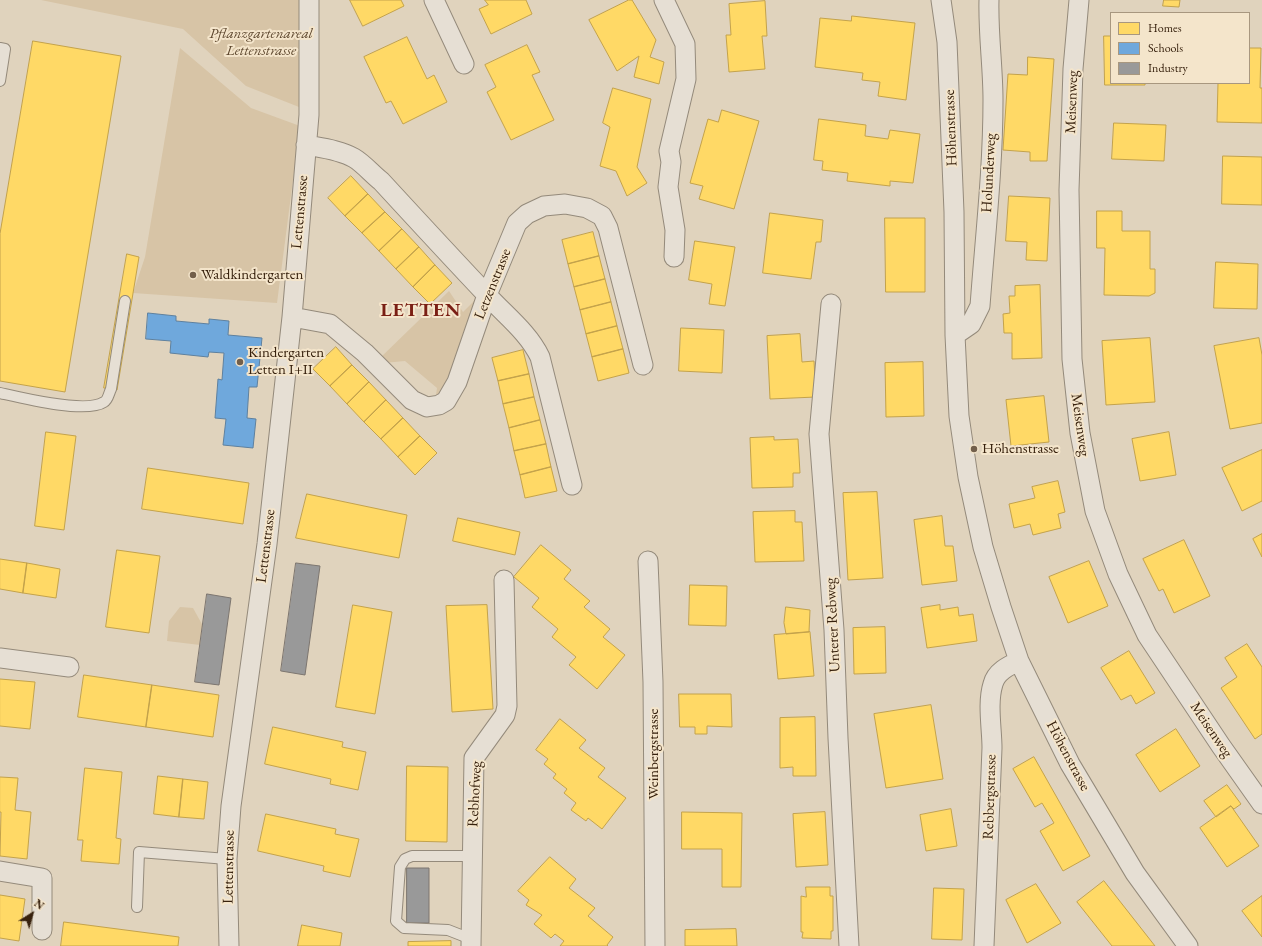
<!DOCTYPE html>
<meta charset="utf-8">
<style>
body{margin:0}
#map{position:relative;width:1262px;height:946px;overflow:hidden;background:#e0d3bd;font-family:"EB Garamond",serif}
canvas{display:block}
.legend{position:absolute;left:1110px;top:12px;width:140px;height:72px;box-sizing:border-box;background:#f4e5cb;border:1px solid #a8977f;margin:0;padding:5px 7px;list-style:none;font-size:12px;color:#37210d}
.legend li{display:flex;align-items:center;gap:8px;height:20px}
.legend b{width:20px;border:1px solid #a8977f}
.north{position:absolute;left:12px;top:894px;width:40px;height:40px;-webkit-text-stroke:3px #f4e5cb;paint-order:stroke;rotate:37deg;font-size:11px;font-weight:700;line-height:16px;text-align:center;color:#37210d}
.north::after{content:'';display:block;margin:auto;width:14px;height:18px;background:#37210d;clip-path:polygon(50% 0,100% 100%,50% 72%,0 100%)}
</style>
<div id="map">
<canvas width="1262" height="946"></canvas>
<ul class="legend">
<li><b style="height:11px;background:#ffd966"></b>Homes</li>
<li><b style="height:11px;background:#6fa8dc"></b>Schools</li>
<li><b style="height:11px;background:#999"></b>Industry</li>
</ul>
<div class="north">N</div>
</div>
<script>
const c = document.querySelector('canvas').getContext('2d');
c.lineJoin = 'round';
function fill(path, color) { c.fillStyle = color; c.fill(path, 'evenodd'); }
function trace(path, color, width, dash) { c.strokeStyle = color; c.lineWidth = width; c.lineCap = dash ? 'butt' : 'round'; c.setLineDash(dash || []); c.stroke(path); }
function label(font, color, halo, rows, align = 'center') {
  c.font = font + ' "EB Garamond",serif'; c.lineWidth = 4; c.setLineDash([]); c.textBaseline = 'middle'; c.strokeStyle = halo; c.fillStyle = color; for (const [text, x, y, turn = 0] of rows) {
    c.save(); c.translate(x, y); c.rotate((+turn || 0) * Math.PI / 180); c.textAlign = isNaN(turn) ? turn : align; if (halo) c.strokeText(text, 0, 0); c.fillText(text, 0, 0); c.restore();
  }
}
fill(new Path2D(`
 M 41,0 L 304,0 L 304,109 L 246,86 L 183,29 Z
 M 180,48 L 251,108 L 300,126 L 277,303 L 133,293 L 145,257 Z
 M 449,291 L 463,312 L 474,301 L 474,314 L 457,366 L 441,392 L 436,395 L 437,388 L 405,361 L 383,363 L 379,359 Z
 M 180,607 L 193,608 L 203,626 L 200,645 L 167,641 L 169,621 Z`), '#d7c4a6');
const homes = new Path2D(`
 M 350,0 L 401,0 L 404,6 L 363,26 Z
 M 485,0 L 526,0 L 532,14 L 491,34 L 479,9 L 488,5 Z
 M 629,0 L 632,0 L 656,40 L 650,57 L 664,62 L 659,84 L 634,77 L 639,56 L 617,71 L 589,20 Z
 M 1164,0 L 1180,0 L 1179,7 L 1163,6 Z
 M 765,1 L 767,36 L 762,36 L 765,69 L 729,72 L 726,35 L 731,35 L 729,4 Z
 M 852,16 L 915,23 L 906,100 L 878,96 L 880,82 L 862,80 L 863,73 L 815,67 L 820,18 L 851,21 Z
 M 1104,36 L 1111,36 L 1111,83 L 1145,83 L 1145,85 L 1105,85 Z
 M 407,37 L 427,79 L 434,75 L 447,102 L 403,124 L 391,101 L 386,103 L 364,57 Z
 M 33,41 L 121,56 L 65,392 L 0,381 L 0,234 Z
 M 527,45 L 540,72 L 532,75 L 554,120 L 511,140 L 487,92 L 496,87 L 485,65 Z
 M 1249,48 L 1261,48 L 1260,88 L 1262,88 L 1262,123 L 1217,122 L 1218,83 L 1211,83 L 1249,83 Z
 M 1028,57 L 1054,59 L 1047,161 L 1030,161 L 1030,152 L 1003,150 L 1008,74 L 1027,75 Z
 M 613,88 L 651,99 L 637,167 L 647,183 L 627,196 L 616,171 L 600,166 L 610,127 L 603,123 Z
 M 722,110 L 759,121 L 734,209 L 699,199 L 703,186 L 690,183 L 708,119 L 718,122 Z
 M 819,119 L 866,125 L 865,136 L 888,139 L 890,130 L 920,134 L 913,183 L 890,181 L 890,186 L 847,181 L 848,173 L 822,170 L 823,161 L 814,160 Z
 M 1114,123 L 1166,125 L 1164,161 L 1112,159 Z
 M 1223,156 L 1262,157 L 1262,205 L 1222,204 Z
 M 351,176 L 368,194 L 345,216 L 328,198 Z
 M 368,194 L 385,212 L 362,233 L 345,216 Z
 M 1009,196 L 1050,198 L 1047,261 L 1026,260 L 1027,242 L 1006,241 Z
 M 1097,211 L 1122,211 L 1122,231 L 1150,231 L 1150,269 L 1155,269 L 1155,293 L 1149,296 L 1104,295 L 1105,248 L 1097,248 Z
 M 385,212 L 402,229 L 379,251 L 362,233 Z
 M 770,213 L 823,220 L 821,242 L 816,242 L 811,279 L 763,273 Z
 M 885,218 L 925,218 L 925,292 L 886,292 Z
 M 402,229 L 419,247 L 396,269 L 379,251 Z
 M 593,232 L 599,256 L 568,264 L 562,240 Z
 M 695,241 L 735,247 L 725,306 L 709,304 L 712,284 L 689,280 Z
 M 419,247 L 435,265 L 413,287 L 396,269 Z
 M 127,254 L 139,257 L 117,390 L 104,388 Z
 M 599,256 L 605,279 L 574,287 L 568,264 Z
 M 1216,262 L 1258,264 L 1257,309 L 1214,308 Z
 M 435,265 L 452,283 L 430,304 L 413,287 Z
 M 605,279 L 611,302 L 580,310 L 574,287 Z
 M 1040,285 L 1042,358 L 1012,359 L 1012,333 L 1004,333 L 1003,314 L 1010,313 L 1009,296 L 1015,296 L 1015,286 Z
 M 611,302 L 617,326 L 586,334 L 580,310 Z
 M 617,326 L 623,349 L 592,357 L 586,334 Z
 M 681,328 L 724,330 L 722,373 L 679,371 Z
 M 800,334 L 802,362 L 814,361 L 816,397 L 770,399 L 767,336 Z
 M 1150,338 L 1155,402 L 1106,405 L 1102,341 Z
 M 1259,338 L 1262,355 L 1262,423 L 1230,429 L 1214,346 Z
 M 336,347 L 352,365 L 330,386 L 313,369 Z
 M 623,349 L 629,373 L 598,381 L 592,357 Z
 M 523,350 L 529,374 L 498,381 L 492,358 Z
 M 923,362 L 924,416 L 886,417 L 885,363 Z
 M 352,365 L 369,382 L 347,404 L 330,386 Z
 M 529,374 L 534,397 L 503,404 L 498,381 Z
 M 369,382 L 386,400 L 364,422 L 347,404 Z
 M 1044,396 L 1049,442 L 1011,446 L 1006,400 Z
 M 534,397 L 540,420 L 509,428 L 503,404 Z
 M 386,400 L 403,418 L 381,439 L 364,422 Z
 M 403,418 L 420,436 L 398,457 L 381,439 Z
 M 540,420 L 546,444 L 514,451 L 509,428 Z
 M 46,432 L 76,436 L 64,530 L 35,526 Z
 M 1169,432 L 1176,475 L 1140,481 L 1132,439 Z
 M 420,436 L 437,453 L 415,475 L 398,457 Z
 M 774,437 L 774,440 L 798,439 L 800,473 L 793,473 L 793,487 L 752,488 L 750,438 Z
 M 546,444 L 551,467 L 520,475 L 514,451 Z
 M 1262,450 L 1262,501 L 1242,511 L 1222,468 Z
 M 551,467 L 557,491 L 525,498 L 520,475 Z
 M 148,468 L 249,483 L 243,524 L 142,509 Z
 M 1058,481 L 1065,512 L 1058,514 L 1061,528 L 1033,535 L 1030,524 L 1014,528 L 1009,504 L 1035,498 L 1032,487 Z
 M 877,492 L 883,578 L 848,580 L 843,493 Z
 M 307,494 L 407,515 L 399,558 L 296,538 Z
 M 795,511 L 795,522 L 802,522 L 804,561 L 755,562 L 753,512 Z
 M 942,516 L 945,546 L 953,546 L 957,581 L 922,585 L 914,520 Z
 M 458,518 L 520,532 L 515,555 L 453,541 Z
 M 1262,534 L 1262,557 L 1253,539 Z
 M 1184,540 L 1210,596 L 1174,613 L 1163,589 L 1159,591 L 1143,559 Z
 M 541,545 L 571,570 L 564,579 L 590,601 L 584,607 L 610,629 L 603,637 L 625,655 L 597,689 L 569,665 L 576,657 L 552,637 L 558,629 L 532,607 L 539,598 L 514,577 Z
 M 117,550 L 160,556 L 149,633 L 106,627 Z
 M 0,559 L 27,563 L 23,593 L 0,589 Z
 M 1089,561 L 1108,606 L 1068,623 L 1049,577 Z
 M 27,563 L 60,569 L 56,598 L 23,593 Z
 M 690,585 L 727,586 L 726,626 L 689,625 Z
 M 353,605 L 392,612 L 375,714 L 336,707 Z
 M 487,605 L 493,709 L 452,712 L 446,606 Z
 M 940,605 L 940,610 L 958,607 L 959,616 L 973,614 L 977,641 L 927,648 L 921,608 Z
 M 786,607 L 810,610 L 809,632 L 786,634 L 784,623 Z
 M 885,627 L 886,673 L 854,674 L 853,628 Z
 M 810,632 L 814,676 L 778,679 L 774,635 Z
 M 1247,644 L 1262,667 L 1262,734 L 1255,739 L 1221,688 L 1237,677 L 1225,658 Z
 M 1129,651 L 1155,693 L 1136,704 L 1131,695 L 1121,700 L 1101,668 Z
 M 84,675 L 152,685 L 146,727 L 78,717 Z
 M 0,679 L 35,682 L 30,729 L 0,726 Z
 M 152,685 L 219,695 L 213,737 L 146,727 Z
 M 679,694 L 731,694 L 732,727 L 707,726 L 707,734 L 695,734 L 695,727 L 680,727 Z
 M 931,705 L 943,779 L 886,788 L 874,714 Z
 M 815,717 L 816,776 L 793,776 L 793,767 L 780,768 L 780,718 Z
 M 560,719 L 586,740 L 579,748 L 605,768 L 598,777 L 626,798 L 602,829 L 588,818 L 586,821 L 571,810 L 576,803 L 564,793 L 567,789 L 553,778 L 556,774 L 544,764 L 548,759 L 536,750 Z
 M 273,727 L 343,742 L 342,747 L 366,752 L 358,790 L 330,784 L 331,779 L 265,764 Z
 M 1176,729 L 1200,766 L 1160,792 L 1136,755 Z
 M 1034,757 L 1090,856 L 1063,871 L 1040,831 L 1054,823 L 1042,803 L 1035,807 L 1013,769 Z
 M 407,766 L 448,767 L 447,842 L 406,841 Z
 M 85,768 L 122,772 L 116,838 L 121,839 L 119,864 L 81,861 L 83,840 L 78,840 Z
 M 158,776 L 183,779 L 179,817 L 154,814 Z
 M 0,777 L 18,778 L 15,810 L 31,812 L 27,859 L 0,856 L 1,812 L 0,812 Z
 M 183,779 L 208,782 L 204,819 L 179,817 Z
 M 1227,785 L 1241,804 L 1234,809 L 1231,806 L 1216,817 L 1204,801 Z
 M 1231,806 L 1259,846 L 1227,867 L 1200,828 Z
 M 951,809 L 957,846 L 926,851 L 920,815 Z
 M 682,812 L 742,813 L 741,887 L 722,887 L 722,849 L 682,849 Z
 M 825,812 L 828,865 L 796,867 L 793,814 Z
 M 266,814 L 336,829 L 335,834 L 359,839 L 350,877 L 323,871 L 324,866 L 258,851 Z
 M 550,857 L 576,879 L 569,888 L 595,908 L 588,916 L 613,937 L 607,945 L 608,946 L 560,946 L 564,941 L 555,934 L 551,938 L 534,924 L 542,915 L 526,905 L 529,900 L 518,891 Z
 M 1104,881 L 1155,946 L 1112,946 L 1077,902 Z
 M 1036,884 L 1061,923 L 1027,943 L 1006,900 Z
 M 806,887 L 830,887 L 830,896 L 833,896 L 833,931 L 831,931 L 831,939 L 802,938 L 803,932 L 801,932 L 801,896 L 806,897 Z
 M 934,888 L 964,889 L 962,940 L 932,939 Z
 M 0,895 L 25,899 L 19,941 L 0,938 Z
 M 1262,896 L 1262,937 L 1242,911 Z
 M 64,922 L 179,937 L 178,946 L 61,946 Z
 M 302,925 L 342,933 L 340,946 L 298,946 Z
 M 736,929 L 737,946 L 685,946 L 685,930 Z
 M 451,941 L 451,946 L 408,946 L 408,942 Z`);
fill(homes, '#ffd966');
trace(homes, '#c3a24b', 1);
const schools = new Path2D(`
 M 148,313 L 176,316 L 176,321 L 209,324 L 209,319 L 229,321 L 228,335 L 262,338 L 257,387 L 249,387 L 247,418 L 256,419 L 253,448 L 223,445 L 226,419 L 215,418 L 218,379 L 222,380 L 224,353 L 209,352 L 208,357 L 170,353 L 171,341 L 146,339 Z`);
fill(schools, '#6fa8dc');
trace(schools, '#5e809e', 1);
const industry = new Path2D(`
 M 296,563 L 320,566 L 305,675 L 281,671 Z
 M 207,594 L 231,598 L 219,685 L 195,682 Z
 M 407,868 L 429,868 L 429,923 L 407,923 Z`);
fill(industry, '#999');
trace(industry, '#7c756f', 1);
const lane = new Path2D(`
 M 0,48 L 5,49 L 0,81
 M 0,393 C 22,398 86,414 104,402 C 108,400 109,393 111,389 L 125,301
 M 137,907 L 139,852 L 227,859
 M 471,939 L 448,930 L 404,928 L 396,921 L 400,867 L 405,859 L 412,856 L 473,856`);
const street = new Path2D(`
 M 434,0 L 464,64
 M 664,0 L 685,44 L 686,79 L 669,151 L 671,162 L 668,187 L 675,230 L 674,257
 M 941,0 L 947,42 L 954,212 L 955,335 L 959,416 L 968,477 L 983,547 L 1001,607 L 1019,661 L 1070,764 L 1135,873 L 1188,946
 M 1079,0 L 1073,69 L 1069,190 L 1072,359 L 1080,433 L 1095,511 L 1118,574 L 1147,635 L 1221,746 L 1262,804
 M 306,145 C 322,148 340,150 354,158 C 364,164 372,174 381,181 C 416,219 451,257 487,295 C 505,315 528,332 540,357 L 572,485
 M 831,304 L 819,434 L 834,630 L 838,738 L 849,946
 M 292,317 L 330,324 L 365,353 L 412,400 L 427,407 L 439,405 L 446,401 L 457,382 L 487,295 L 517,223 L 527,214 L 544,206 L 565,204 L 587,208 L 602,216 L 608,228 L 643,365
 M 955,335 L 971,324 L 980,306 C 985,238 993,169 993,100 C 993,67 988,33 989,0
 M 648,561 L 653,682 L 655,946
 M 0,658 L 69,667
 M 0,871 L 42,878 L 42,930
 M 229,946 L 227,859 L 231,806 L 267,544 L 292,317 L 309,115 L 309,0
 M 471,946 L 474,758 L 505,715 L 507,706 L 504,580
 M 984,946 C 987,880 989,814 992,748 C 992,729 987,703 993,684 C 996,672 1008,666 1019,661`);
trace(lane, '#948a7b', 12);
trace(street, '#948a7b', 21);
trace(lane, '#e6dfd4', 10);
trace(street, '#e6dfd4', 19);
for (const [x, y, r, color] of [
 [193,275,4,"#725f4b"],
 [240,362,4,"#725f4b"],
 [974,449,4,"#725f4b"]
]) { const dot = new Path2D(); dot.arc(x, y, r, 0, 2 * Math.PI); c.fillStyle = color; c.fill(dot); trace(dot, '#f4e5cb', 1.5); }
label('italic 15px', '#5d472e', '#f4e5cb', [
 ["Pflanzgartenareal",261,34],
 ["Lettenstrasse",261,51]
]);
label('15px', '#37210d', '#f4e5cb', [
 ["Meisenweg",1072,102,-88],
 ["Höhenstrasse",951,128,-92],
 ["Holunderweg",989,173,-87],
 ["Lettenstrasse",300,212,-85],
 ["Letzenstrasse",493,284,-68],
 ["Meisenweg",1080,425,82],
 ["Lettenstrasse",266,546,-83],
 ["Unterer Rebweg",833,625,-93],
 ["Meisenweg",1211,730,56],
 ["Weinbergstrasse",654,754,-90],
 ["Höhenstrasse",1068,756,62],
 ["Rebhofweg",475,794,-87],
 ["Rebbergstrasse",990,797,-88],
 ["Lettenstrasse",229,867,-89]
]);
label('15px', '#37210d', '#f4e5cb', [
 ["Waldkindergarten",201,275],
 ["Kindergarten",248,353],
 ["Letten I+II",248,370],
 ["Höhenstrasse",982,449]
], 'left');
c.letterSpacing = '1px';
label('bold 19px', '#7a1f14', '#f4e5cb', [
 ["LETTEN",421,311]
]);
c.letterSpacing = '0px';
</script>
